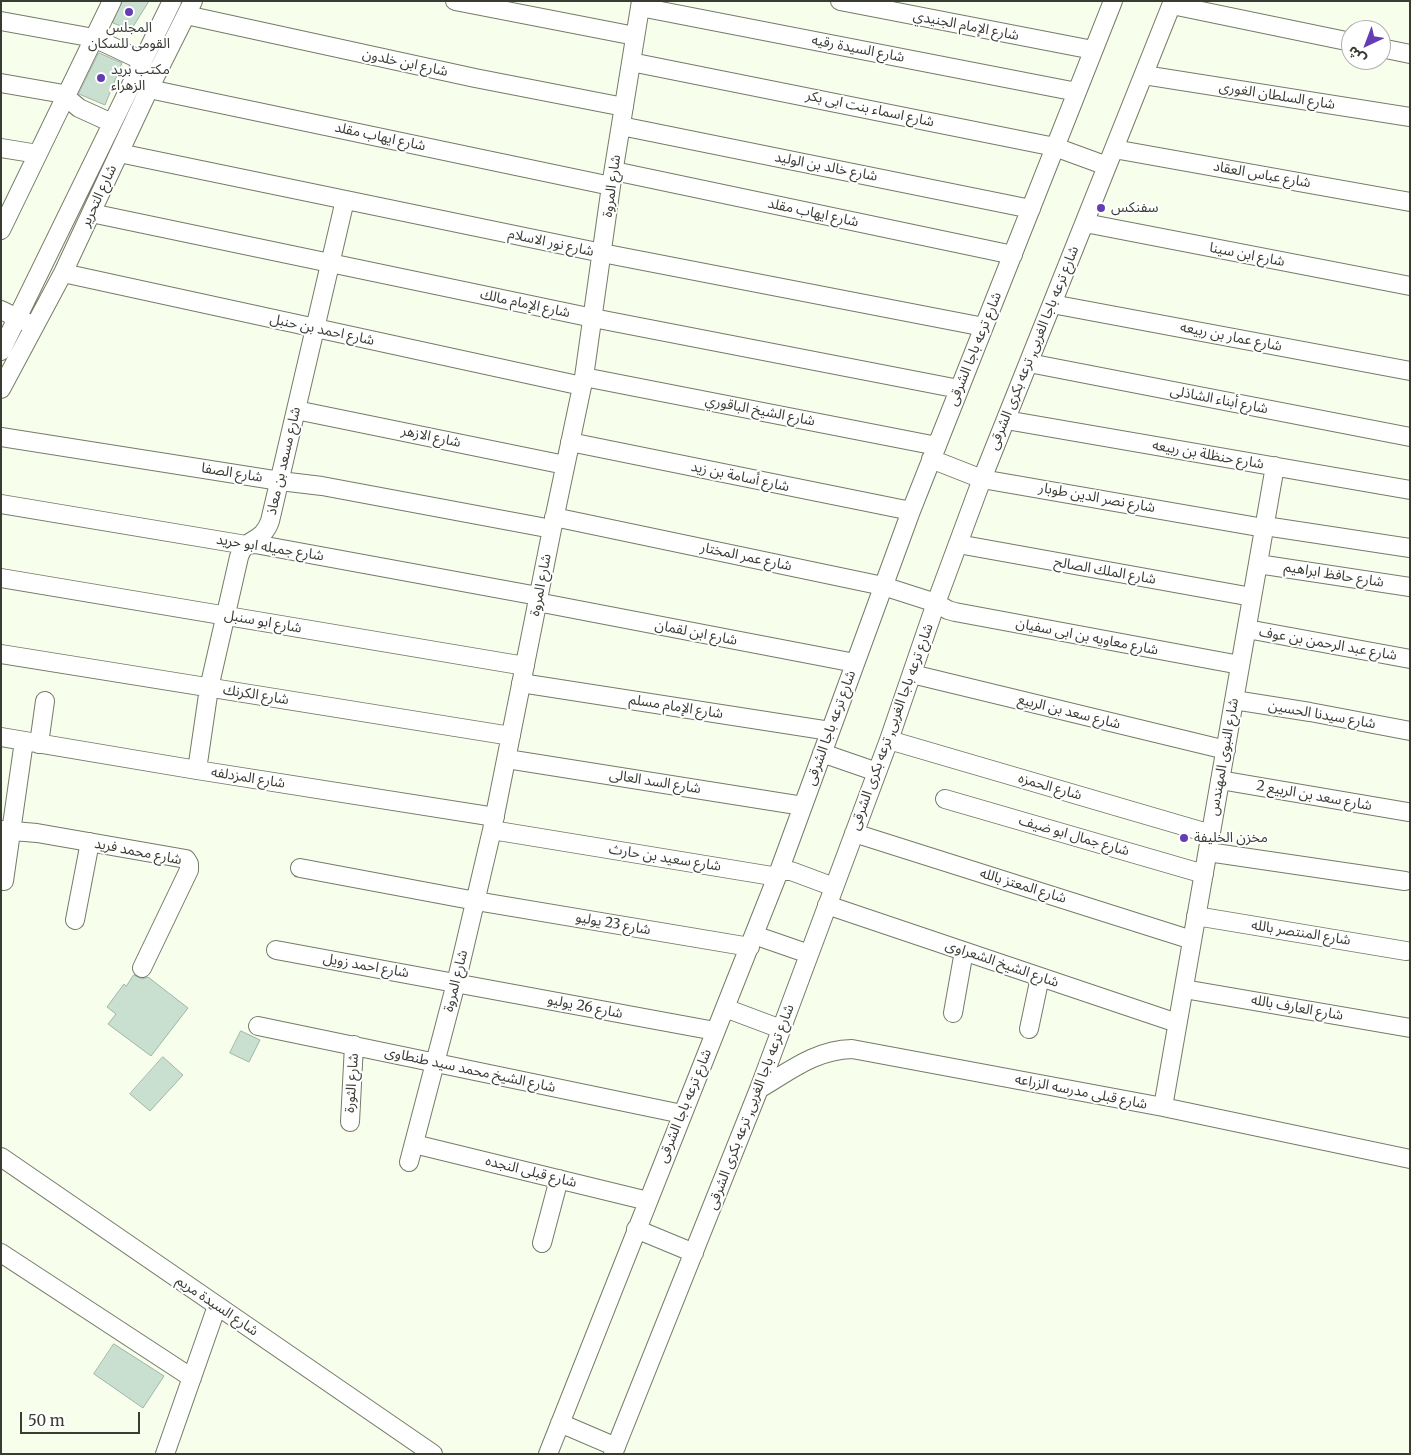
<!DOCTYPE html>
<meta charset="utf-8">
<style>
body{margin:0}
#map{position:relative;width:1411px;height:1455px;overflow:hidden;background:#f7feec;font-family:Merriweather,"Noto Sans Arabic",serif}
canvas{display:block}
.frame{position:absolute;inset:0;border:2px solid #383c33;pointer-events:none}
.north{position:absolute;left:1341px;top:20px;width:50px;height:50px;box-sizing:border-box;background:#fff;border:1px solid #afb1ad;border-radius:50%;rotate:223deg;font-size:14px;font-weight:700;line-height:20px;text-align:center;color:#383c33}
.north::after{content:'';display:block;margin:auto;width:18px;height:22px;background:#643db5;clip-path:polygon(50% 0,100% 100%,50% 72%,0 100%)}
.scale{position:absolute;left:20px;top:1412px;width:120px;height:22px;box-sizing:border-box;border:2px solid #383c33;border-top:0;padding-left:6px;font-size:15px;line-height:18px;white-space:nowrap;color:#383c33;-webkit-text-stroke:4px #fff;paint-order:stroke}
</style>
<div id="map">
<canvas width="1411" height="1455"></canvas>
<div class="frame"></div>
<div class="north">ش</div>
<div class="scale">50 m</div>
</div>
<script>
const c = document.querySelector('canvas').getContext('2d');
c.lineJoin = 'round';
function fill(path, color) { c.fillStyle = color; c.fill(path, 'evenodd'); }
function trace(path, color, width, dash) { c.strokeStyle = color; c.lineWidth = width; c.lineCap = dash ? 'butt' : 'round'; c.setLineDash(dash || []); c.stroke(path); }
function label(font, color, halo, rows, align = 'center') {
  c.font = font + ' Merriweather,"Noto Sans Arabic",serif'; c.lineWidth = 4; c.setLineDash([]); c.textBaseline = 'middle'; c.strokeStyle = halo; c.fillStyle = color; for (const [text, x, y, turn = 0] of rows) {
    c.save(); c.translate(x, y); c.rotate((+turn || 0) * Math.PI / 180); c.textAlign = isNaN(turn) ? turn : align; if (halo) c.strokeText(text, 0, 0); c.fillText(text, 0, 0); c.restore();
  }
}
const building = new Path2D(`
 M 122,1 L 149,1 L 131,30 L 113,23 Z
 M 99,53 L 122,63 L 105,105 L 79,94 Z
 M 134,975 L 142,979 L 148,977 L 188,1008 L 151,1056 L 108,1024 L 116,1014 L 107,1007 L 124,984 L 126,986 Z
 M 241,1031 L 260,1040 L 249,1062 L 230,1053 Z
 M 163,1057 L 183,1075 L 150,1111 L 130,1094 Z
 M 114,1344 L 164,1376 L 143,1408 L 94,1374 Z`);
fill(building, '#c9e0d1');
trace(building, '#9fb5a8', 1);
const street = new Path2D(`
 M 455,1 L 635,36
 M 840,1 L 1093,50
 M 1172,5 L 1351,42
 M 640,7 L 1077,92
 M 186,15 L 475,78 L 624,107
 M 1,21 L 94,38 L 143,61
 M 1381,48 L 1410,54
 M 631,62 L 1055,147 L 1107,166
 M 1144,75 L 1410,117
 M 1,83 L 58,93 L 66,97 L 79,108 L 112,123
 M 149,89 L 611,186
 M 621,126 L 1031,209
 M 1,148 L 38,154
 M 1114,149 L 1410,202
 M 119,153 L 602,253 L 984,327
 M 614,171 L 1013,255
 M 91,213 L 593,318 L 959,389
 M 1085,223 L 1410,286
 M 1,230 L 112,1
 M 63,273 L 582,386
 M 1052,304 L 1410,371
 M 1,310 L 28,323
 M 1,351 L 172,1
 M 1029,363 L 1410,437
 M 584,377 L 937,446
 M 1,389 L 63,273 L 149,89 L 193,1
 M 296,410 L 565,465
 M 1006,420 L 1410,490
 M 1,437 L 280,481 L 322,486 L 552,529
 M 570,442 L 911,511
 M 931,459 L 982,479 L 1264,528
 M 1,504 L 246,545 L 255,544 L 538,596
 M 554,517 L 883,586 L 936,603 L 948,610 L 955,612 L 1240,665
 M 1265,526 L 1410,548
 M 958,544 L 1252,597
 M 1258,564 L 1410,587
 M 1,578 L 525,666
 M 537,602 L 855,663
 M 1247,629 L 1410,659
 M 1,654 L 511,736
 M 912,674 L 1226,750
 M 521,683 L 830,731
 M 1234,700 L 1310,712 L 1410,731
 M 1,737 L 197,770 L 495,817
 M 889,740 L 1211,834
 M 39,744 L 45,701
 M 822,753 L 877,772
 M 507,759 L 803,806
 M 197,770 L 209,688 L 239,557 C 245,537 262,544 270,521 L 345,200
 M 1220,780 L 1408,812
 M 945,799 L 1204,874
 M 1,830 L 37,833 L 186,859 L 189,864 L 189,870 L 142,968
 M 492,830 L 772,876 L 784,871 L 791,871 L 834,887
 M 854,833 L 1192,940
 M 1208,852 L 1405,881
 M 300,868 L 476,901 L 750,947
 M 4,881 L 24,741
 M 827,905 L 1177,1023
 M 1196,916 L 1406,951
 M 75,920 L 90,842
 M 754,935 L 809,954
 M 276,950 L 715,1031
 M 1184,989 L 1410,1028
 M 725,1008 L 781,1029
 M 953,1013 L 964,951
 M 258,1026 L 682,1114
 M 1029,1029 L 1040,977
 M 759,1089 C 790,1071 815,1050 852,1049 L 1163,1107 L 1410,1159
 M 1163,1107 L 1275,466
 M 350,1122 L 354,1045
 M 414,1144 L 648,1201
 M 1,1157 L 433,1454
 M 409,1162 L 456,983 L 492,830 L 552,529 L 584,377 L 611,186 L 641,1
 M 636,1229 L 694,1253
 M 542,1243 L 559,1179
 M 1,1253 L 192,1378
 M 560,1423 L 616,1447
 M 165,1454 L 217,1306
 M 548,1454 L 778,874 L 911,511 L 1113,1
 M 613,1454 L 759,1089 L 889,740 L 936,603 L 982,479 L 1173,1`);
trace(street, '#747c68', 20);
trace(street, '#fff', 18);
for (const [x, y, r, color] of [
 [129,12,5,"#643db5"],
 [101,78,5,"#643db5"],
 [1101,208,5,"#643db5"],
 [1184,838,5,"#643db5"]
]) { const dot = new Path2D(); dot.arc(x, y, r, 0, 2 * Math.PI); c.fillStyle = color; c.fill(dot); trace(dot, '#fff', 2); }
label('14px', '#383c33', '#fff', [
 ["شارع الإمام الجنيدي",966,26,11],
 ["شارع السيدة رقيه",858,49,11],
 ["شارع ابن خلدون",405,63,12],
 ["شارع السلطان الغورى",1277,96,9],
 ["شارع اسماء بنت ابى بكر",870,109,12],
 ["شارع ايهاب مقلد",380,137,12],
 ["شارع خالد بن الوليد",826,167,11],
 ["شارع عباس العقاد",1262,175,10],
 ["شارع المروة",612,186,-82],
 ["شارع التحرير",99,196,-65],
 ["شارع ايهاب مقلد",813,213,12],
 ["شارع نور الاسلام",551,243,12],
 ["شارع ابن سينا",1247,255,11],
 ["شارع الإمام مالك",525,304,12],
 ["شارع احمد بن حنبل",322,330,12],
 ["شارع عمار بن ربيعه",1231,337,11],
 ["شارع ترعه باجا الغربى, ترعه بكرى الشرقى",1034,348,-68],
 ["شارع ترعه باجا الشرقى",975,349,-68],
 ["شارع أبناء الشاذلى",1219,400,11],
 ["شارع الشيخ الباقوري",760,411,11],
 ["شارع الازهر",431,437,12],
 ["شارع حنظلة بن ربيعه",1208,455,10],
 ["شارع مسعد بن معاذ",284,461,-77],
 ["شارع الصفا",232,473,9],
 ["شارع أسامة بن زيد",740,477,12],
 ["شارع نصر الدين طوبار",1097,498,10],
 ["شارع جميله ابو حريد",270,548,9],
 ["شارع عمر المختار",746,557,12],
 ["شارع الملك الصالح",1105,571,10],
 ["شارع حافظ ابراهيم",1334,575,9],
 ["شارع المروة",541,585,-79],
 ["شارع ابو سنبل",263,622,10],
 ["شارع ابن لقمان",696,633,11],
 ["شارع معاويه بن ابى سفيان",1087,637,11],
 ["شارع عبد الرحمن بن عوف",1328,644,10],
 ["شارع الكرنك",256,695,9],
 ["شارع الإمام مسلم",676,707,9],
 ["شارع سعد بن الربيع",1069,712,14],
 ["شارع سيدنا الحسين",1322,715,10],
 ["شارع ترعه باجا الغربى, ترعه بكرى الشرقى",892,727,-70],
 ["شارع ترعه باجا الشرقى",831,728,-70],
 ["شارع النبوى المهندس",1224,757,-80],
 ["شارع المزدلفه",248,778,9],
 ["شارع السد العالى",655,782,9],
 ["شارع الحمزه",1050,787,16],
 ["شارع سعد بن الربيع 2",1314,796,10],
 ["شارع جمال ابو ضيف",1074,836,16],
 ["شارع محمد فريد",138,852,11],
 ["شارع سعيد بن حارث",665,858,9],
 ["شارع المعتز بالله",1023,886,17],
 ["شارع 23 يوليو",613,924,10],
 ["شارع المنتصر بالله",1301,933,9],
 ["شارع الشيخ الشعراوى",1002,964,19],
 ["شارع احمد زويل",366,966,10],
 ["شارع المروة",456,981,-76],
 ["شارع 26 يوليو",585,1007,11],
 ["شارع العارف بالله",1297,1008,10],
 ["شارع الشيخ محمد سيد طنطاوى",470,1070,12],
 ["شارع الثورة",352,1083,-86],
 ["شارع قبلى مدرسه الزراعه",1081,1092,11],
 ["شارع ترعه باجا الشرقى",685,1106,-68],
 ["شارع ترعه باجا الغربى, ترعه بكرى الشرقى",751,1107,-69],
 ["شارع قبلى النجده",531,1172,14],
 ["شارع السيدة مريم",217,1306,34]
]);
label('14px', '#383c33', '#fff', [
 ["المجلس",129,28,"center"],
 ["القومى للسكان",129,44,"center"],
 ["مكتب بريد",111,70],
 ["الزهراء",111,86],
 ["سفنكس",1111,208],
 ["مخزن الخليفة",1194,838]
], 'left');
</script>
